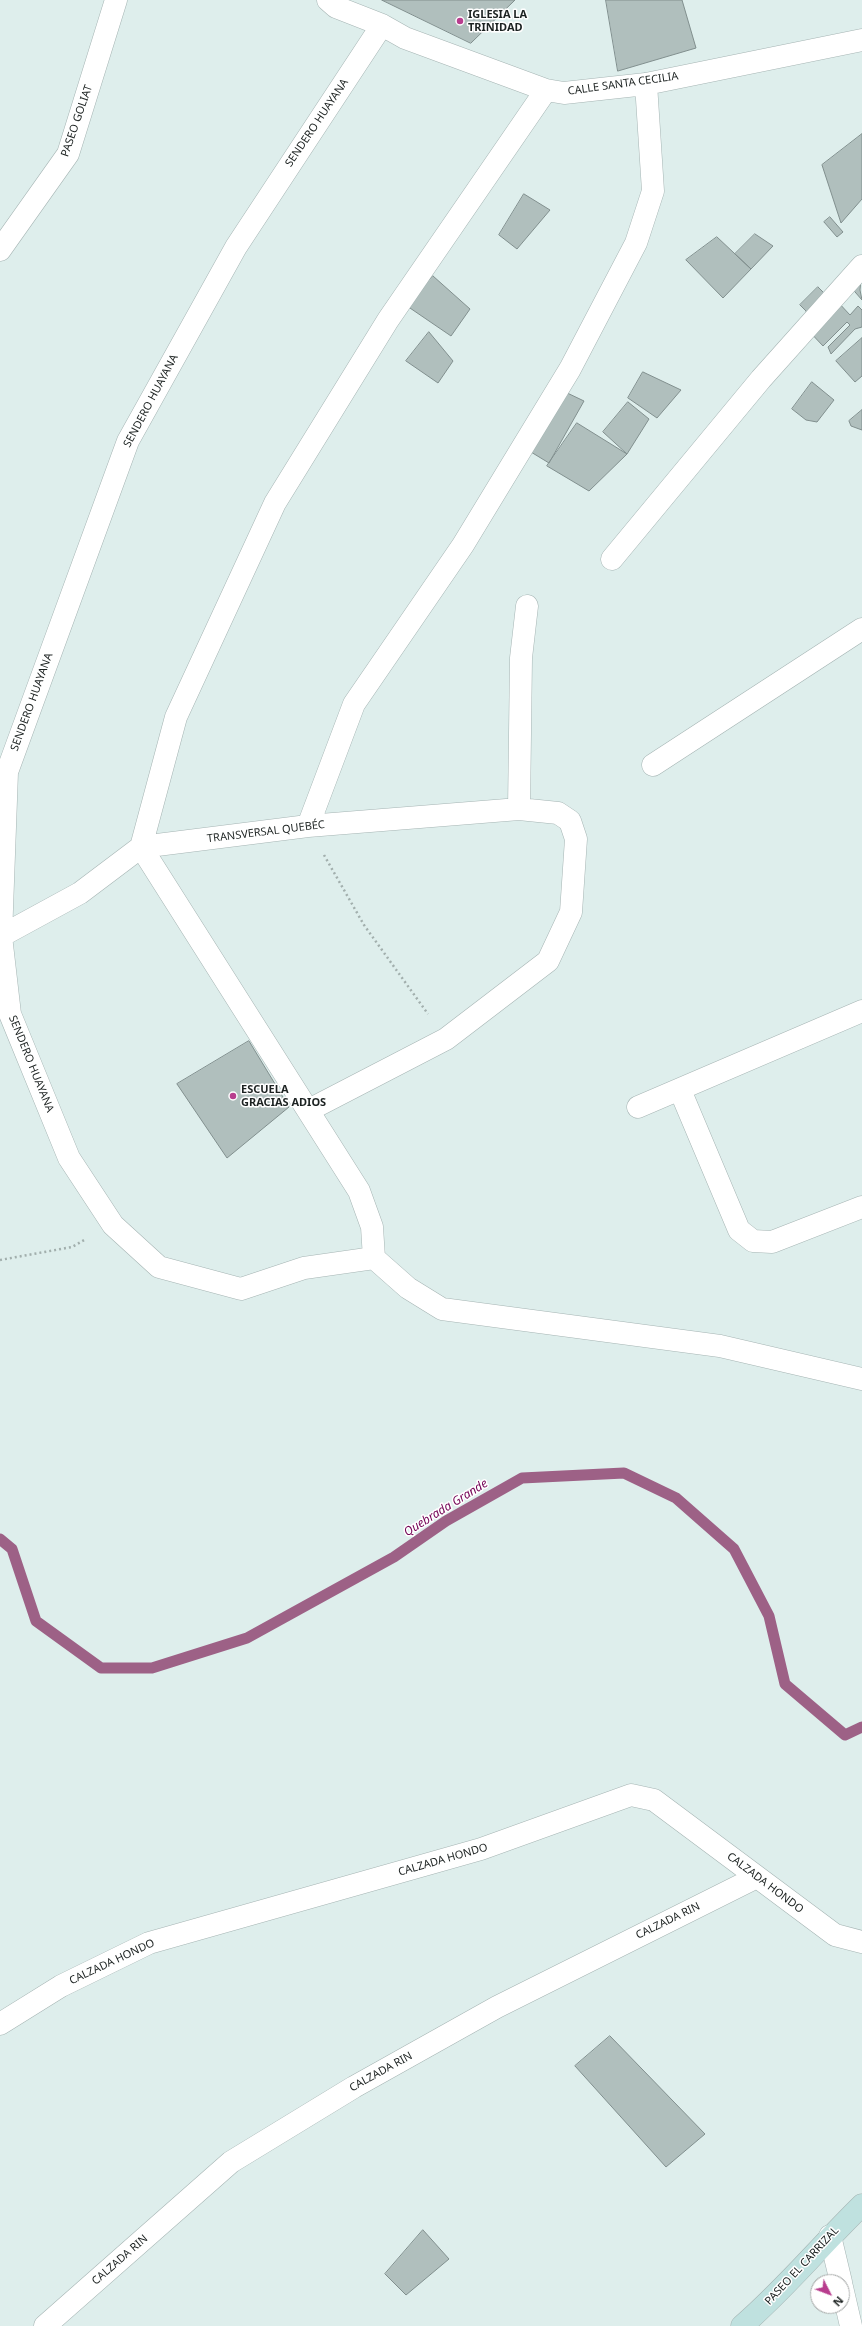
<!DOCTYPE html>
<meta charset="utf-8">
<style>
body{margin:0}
#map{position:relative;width:862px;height:2326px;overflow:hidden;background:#deeeec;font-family:"Noto Sans",sans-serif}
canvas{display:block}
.north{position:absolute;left:810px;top:2274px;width:40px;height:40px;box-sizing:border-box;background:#fff;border:1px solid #a4a7a6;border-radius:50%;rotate:132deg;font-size:11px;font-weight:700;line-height:16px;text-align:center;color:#1c2221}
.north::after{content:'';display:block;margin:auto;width:14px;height:18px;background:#b83d8e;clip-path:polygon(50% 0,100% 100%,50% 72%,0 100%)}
</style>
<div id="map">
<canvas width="862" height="2326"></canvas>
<div class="north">N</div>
</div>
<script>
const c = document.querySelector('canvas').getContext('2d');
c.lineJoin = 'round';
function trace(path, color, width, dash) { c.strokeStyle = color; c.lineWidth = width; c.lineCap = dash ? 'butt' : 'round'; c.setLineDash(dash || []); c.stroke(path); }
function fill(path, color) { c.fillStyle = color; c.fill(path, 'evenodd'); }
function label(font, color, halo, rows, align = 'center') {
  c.font = font + ' "Noto Sans",sans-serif'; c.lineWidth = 3; c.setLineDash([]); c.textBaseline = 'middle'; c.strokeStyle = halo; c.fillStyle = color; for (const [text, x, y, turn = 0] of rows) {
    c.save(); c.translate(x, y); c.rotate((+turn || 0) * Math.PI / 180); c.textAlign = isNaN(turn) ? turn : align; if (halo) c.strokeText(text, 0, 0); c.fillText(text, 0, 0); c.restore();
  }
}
trace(new Path2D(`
 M 0,1539 L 12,1549 L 36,1621 L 101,1668 L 152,1668 L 247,1638 L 394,1557 L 446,1521 L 522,1478 L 624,1473 L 676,1498 L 734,1549 L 769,1616 L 785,1684 L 845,1735 L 862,1727`), '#9d6186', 11);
const building = new Path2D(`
 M 382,0 L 515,0 L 471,43 Z
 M 606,0 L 682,0 L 696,48 L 618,71 Z
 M 862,134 L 862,199 L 841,223 L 822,165 Z
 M 524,194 L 550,210 L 517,249 L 499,235 Z
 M 830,217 L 843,232 L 837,237 L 824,222 Z
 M 755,234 L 773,246 L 751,269 L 735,254 Z
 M 717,237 L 751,269 L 723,298 L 686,260 Z
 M 862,268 L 860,290 L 862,300 L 849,285 Z
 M 433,276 L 470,309 L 451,336 L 407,306 Z
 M 818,287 L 829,298 L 808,319 L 806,311 L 800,305 Z
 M 837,301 L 850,315 L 858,306 L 862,310 L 862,327 L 855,329 L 831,354 L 828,347 L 850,325 L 847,322 L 823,346 L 807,329 Z
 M 429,332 L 453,361 L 438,383 L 406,361 Z
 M 862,338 L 862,376 L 855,382 L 836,361 Z
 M 643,372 L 681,390 L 657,418 L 628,398 Z
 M 812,382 L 834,400 L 817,422 L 806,420 L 792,409 Z
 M 563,391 L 584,401 L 549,463 L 526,449 Z
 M 628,402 L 649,419 L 627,454 L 603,432 Z
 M 862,410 L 862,430 L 851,426 L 849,421 Z
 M 577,423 L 627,454 L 589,491 L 547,466 Z
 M 249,1041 L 289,1107 L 227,1158 L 177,1084 Z
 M 610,2036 L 705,2134 L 666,2167 L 575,2066 Z
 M 423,2230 L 449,2259 L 406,2295 L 385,2274 Z`);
fill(building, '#b0bfbd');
trace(building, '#818f8e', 1);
const street = new Path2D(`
 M 328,0 L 336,7 L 382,25 L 405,38 L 546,90 L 564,93 L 646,84 L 862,40
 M 546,90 L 388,320 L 275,503 L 176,717 L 141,847 L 359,1191 L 372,1227 L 374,1258 L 408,1288 L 442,1309 L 720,1346 L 862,1379
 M 0,250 L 68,154 L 116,0
 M 612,559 L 761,379 L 862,266
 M 653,765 L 862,629
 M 519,809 L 521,658 L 527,606
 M 308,826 L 354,704 L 463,545 L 570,369 L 636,243 L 653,191 L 646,84
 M 1,936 L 80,893 L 141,847 L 308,826 L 519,809 L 558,813 L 570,821 L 576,839 L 571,912 L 548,961 L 446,1039 L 309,1110
 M 680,1090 L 739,1230 L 753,1241 L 772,1242 L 862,1207
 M 638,1107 L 862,1011
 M 374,1258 L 304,1268 L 241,1289 L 159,1267 L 113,1225 L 69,1158 L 10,1014 L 1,936 L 7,772 L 128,441 L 236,247 L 382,25
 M 0,2024 L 61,1986 L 149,1943 L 481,1849 L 631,1795 L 654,1800 L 835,1935 L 862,1942
 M 830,2236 L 841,2282
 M 842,2287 L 851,2326
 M 45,2326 L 231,2162 L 354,2087 L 497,2007 L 757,1877`);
const secondary = new Path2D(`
 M 742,2326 C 785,2289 821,2245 862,2205`);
trace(street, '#a5b4b3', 23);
trace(secondary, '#a5b4b3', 23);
trace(new Path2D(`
 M 324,855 L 364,925 L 428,1014
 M 0,1260 L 72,1247 L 86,1239`), '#a2afad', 2.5, [2, 3]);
trace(street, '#fff', 22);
trace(secondary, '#bfe1df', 22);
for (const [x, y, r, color] of [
 [460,21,4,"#b83d8e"],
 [233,1096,4,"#b83d8e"]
]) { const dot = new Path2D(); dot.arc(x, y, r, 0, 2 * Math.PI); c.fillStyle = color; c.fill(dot); trace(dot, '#fff', 1.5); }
label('bold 11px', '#1c2221', '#fff', [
 ["IGLESIA LA",468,15],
 ["TRINIDAD",468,28],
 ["ESCUELA",241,1090],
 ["GRACIAS ADIOS",241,1103]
], 'left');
label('11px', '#1c2221', '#fff', [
 ["CALLE SANTA CECILIA",623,84,-8],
 ["PASEO GOLIAT",77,121,-71],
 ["SENDERO HUAYANA",317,123,-56],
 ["SENDERO HUAYANA",151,401,-62],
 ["SENDERO HUAYANA",32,702,-70],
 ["TRANSVERSAL QUEBÉC",266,832,-7],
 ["SENDERO HUAYANA",31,1064,68],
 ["CALZADA HONDO",443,1860,-16],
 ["CALZADA HONDO",765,1883,37],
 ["CALZADA RIN",668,1921,-26],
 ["CALZADA HONDO",112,1962,-25],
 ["CALZADA RIN",381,2072,-29],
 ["CALZADA RIN",120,2260,-41],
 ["PASEO EL CARRIZAL",802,2266,-47]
]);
label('italic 12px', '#740456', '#fff', [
 ["Quebrada Grande",446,1508,-32]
]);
</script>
